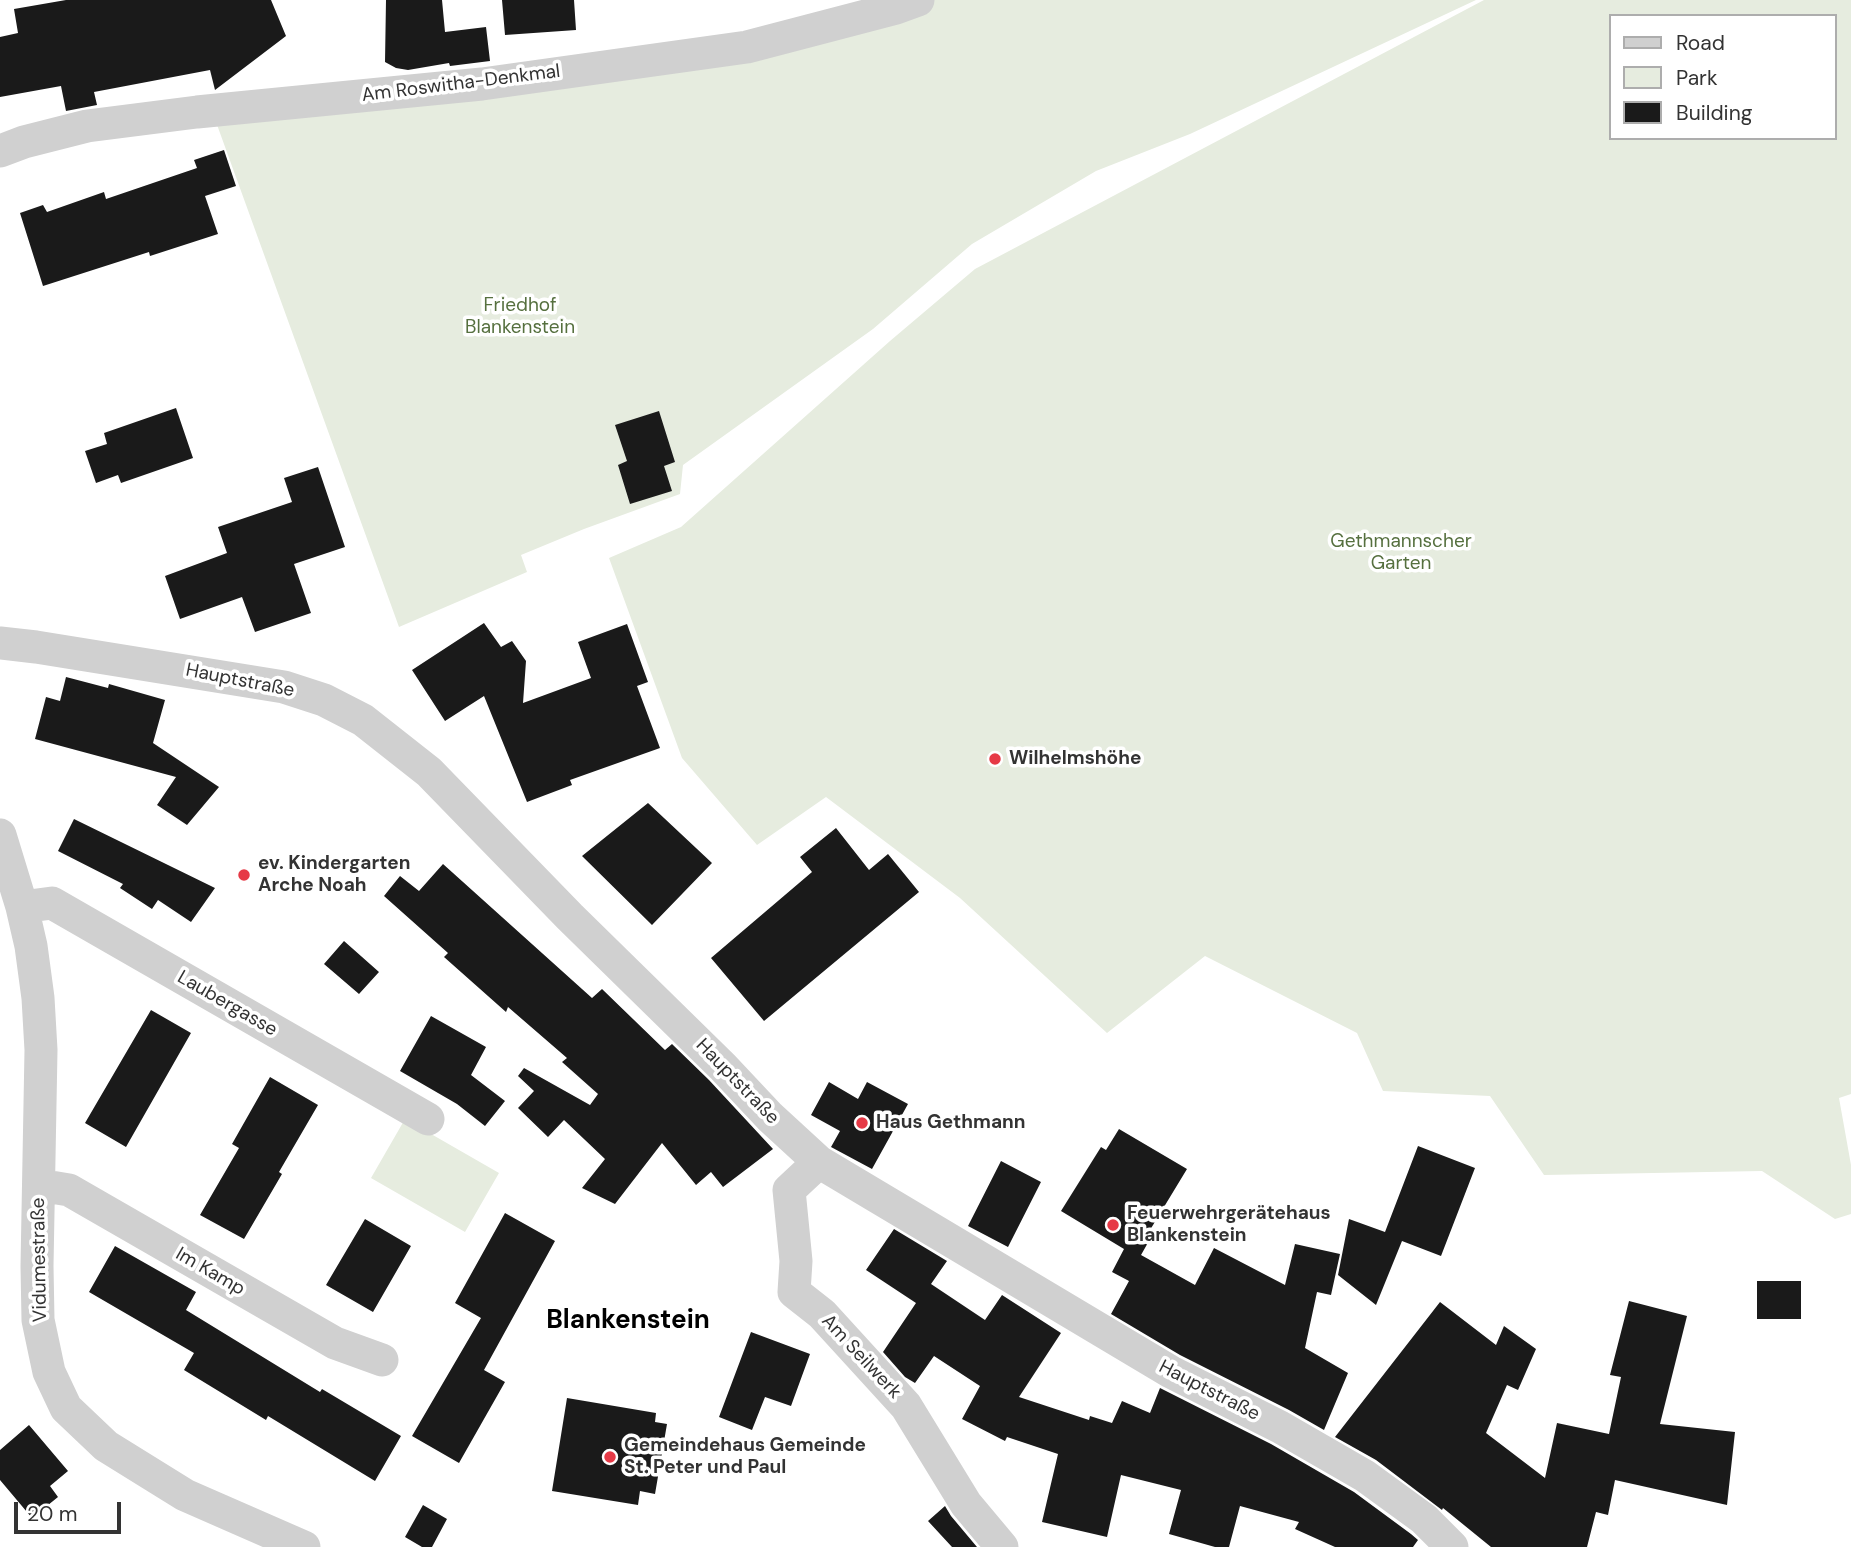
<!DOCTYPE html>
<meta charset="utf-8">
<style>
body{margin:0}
#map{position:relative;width:1851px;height:1547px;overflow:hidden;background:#fff;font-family:"DM Sans",sans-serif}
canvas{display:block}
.legend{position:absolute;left:1609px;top:14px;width:228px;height:126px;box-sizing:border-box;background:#fff;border:2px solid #adadad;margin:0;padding:9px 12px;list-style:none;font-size:21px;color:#333}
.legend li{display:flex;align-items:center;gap:14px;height:35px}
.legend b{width:35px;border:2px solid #adadad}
.scale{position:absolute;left:14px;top:1502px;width:107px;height:32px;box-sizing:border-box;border:4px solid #333;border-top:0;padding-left:9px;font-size:21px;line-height:24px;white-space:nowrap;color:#333;-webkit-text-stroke:5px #fff;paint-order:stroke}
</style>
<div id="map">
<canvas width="1851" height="1547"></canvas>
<ul class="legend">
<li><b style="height:9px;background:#d0d0d0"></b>Road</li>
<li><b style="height:19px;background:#e6ecdf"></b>Park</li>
<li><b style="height:19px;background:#1a1a1a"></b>Building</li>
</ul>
<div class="scale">20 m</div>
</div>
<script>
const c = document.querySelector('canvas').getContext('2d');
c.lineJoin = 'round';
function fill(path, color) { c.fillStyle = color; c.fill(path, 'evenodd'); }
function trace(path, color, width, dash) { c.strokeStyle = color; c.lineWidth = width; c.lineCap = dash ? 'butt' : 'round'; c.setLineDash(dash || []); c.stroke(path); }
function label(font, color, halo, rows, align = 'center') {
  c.font = font + ' "DM Sans",sans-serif'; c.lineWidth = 7; c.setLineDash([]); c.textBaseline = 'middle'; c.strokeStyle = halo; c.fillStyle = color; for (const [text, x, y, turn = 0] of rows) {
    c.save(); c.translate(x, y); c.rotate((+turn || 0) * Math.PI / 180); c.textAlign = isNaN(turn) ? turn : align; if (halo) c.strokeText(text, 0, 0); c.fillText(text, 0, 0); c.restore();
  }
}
fill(new Path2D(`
 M 932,0 L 1476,0 L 1190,134 L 1096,171 L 972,244 L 873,329 L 683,465 L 680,494 L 584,529 L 521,555 L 527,572 L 399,627 L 216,122 Z
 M 1484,0 L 1851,0 L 1851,1094 L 1839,1098 L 1851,1165 L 1851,1214 L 1835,1219 L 1762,1171 L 1544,1175 L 1490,1096 L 1383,1091 L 1357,1033 L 1205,956 L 1107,1033 L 960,898 L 826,797 L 757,845 L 682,758 L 609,558 L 681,527 L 890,341 L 975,269 ZM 1611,16 L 1835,16 L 1835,138 L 1611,138 Z
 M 405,1119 L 499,1173 L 465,1232 L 371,1178 Z`), '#e6ecdf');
fill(new Path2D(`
 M 66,0 L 271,0 L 286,36 L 215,90 L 210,70 L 94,92 L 97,105 L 66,111 L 61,86 L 0,97 L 0,37 L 18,33 L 14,9 Z
 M 386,0 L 442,0 L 445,32 L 486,27 L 490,61 L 450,66 L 449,63 L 408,70 L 396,68 L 385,62 Z
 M 502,0 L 574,0 L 576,30 L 505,35 Z
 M 224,150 L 236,186 L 205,196 L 218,234 L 150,256 L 149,252 L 43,286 L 20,213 L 43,205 L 47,212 L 104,192 L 106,199 L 197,168 L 194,160 Z
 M 176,408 L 193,458 L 121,483 L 118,475 L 96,483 L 85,451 L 107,444 L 104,433 Z
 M 659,411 L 675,462 L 664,466 L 672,491 L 630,504 L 618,465 L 627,461 L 615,425 Z
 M 318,467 L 345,547 L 294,564 L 311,613 L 255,632 L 242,597 L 180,619 L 165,576 L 227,553 L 218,527 L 292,502 L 284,478 Z
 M 484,623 L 501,647 L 512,641 L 526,661 L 523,703 L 591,678 L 578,642 L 627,624 L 648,682 L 637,686 L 660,748 L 570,780 L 572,785 L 527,802 L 484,696 L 445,721 L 412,670 Z
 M 66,677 L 108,688 L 109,684 L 165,700 L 153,743 L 219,787 L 187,825 L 157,805 L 176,777 L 35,739 L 46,697 L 60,701 Z
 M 648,803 L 712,863 L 652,925 L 582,856 Z
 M 74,819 L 215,888 L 191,922 L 158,900 L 152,909 L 120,888 L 123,884 L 58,851 Z
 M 836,828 L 869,870 L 888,854 L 919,892 L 764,1021 L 711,958 L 812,872 L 800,857 Z
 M 443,864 L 592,998 L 602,989 L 665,1050 L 672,1044 L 709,1080 L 773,1149 L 723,1187 L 711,1172 L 696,1185 L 662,1143 L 615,1204 L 582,1188 L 605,1159 L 564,1120 L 548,1137 L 518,1108 L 534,1091 L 518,1076 L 524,1068 L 590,1105 L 598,1094 L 562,1062 L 567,1058 L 508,1007 L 506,1012 L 444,957 L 448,953 L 384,896 L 400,876 L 419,891 Z
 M 344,941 L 379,972 L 359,994 L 324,964 Z
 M 151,1010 L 191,1033 L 126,1147 L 85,1123 Z
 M 431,1016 L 486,1047 L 471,1075 L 505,1101 L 485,1126 L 457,1104 L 400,1071 Z
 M 270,1077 L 318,1105 L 279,1172 L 282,1174 L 244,1239 L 200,1215 L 239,1148 L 232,1144 Z
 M 829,1082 L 858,1099 L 867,1082 L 908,1104 L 872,1169 L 831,1147 L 840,1131 L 811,1115 Z
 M 1119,1129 L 1187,1169 L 1150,1230 L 1154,1232 L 1141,1255 L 1195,1285 L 1214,1248 L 1285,1285 L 1295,1244 L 1340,1254 L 1331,1295 L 1317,1292 L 1305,1348 L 1348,1373 L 1324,1430 L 1289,1410 L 1180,1355 L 1111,1314 L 1129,1281 L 1112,1272 L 1124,1249 L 1061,1211 L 1101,1147 L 1106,1150 Z
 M 1418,1146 L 1475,1168 L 1441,1256 L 1402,1241 L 1376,1305 L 1338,1275 L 1349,1219 L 1385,1232 Z
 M 1001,1161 L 1041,1182 L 1008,1247 L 968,1226 Z
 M 505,1213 L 555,1241 L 484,1370 L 505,1382 L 459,1463 L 412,1436 L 481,1318 L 455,1303 Z
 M 365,1219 L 411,1246 L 373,1312 L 326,1285 Z
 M 894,1229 L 947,1261 L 931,1284 L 985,1320 L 1002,1295 L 1061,1333 L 1019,1397 L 1089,1420 L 1090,1416 L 1112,1423 L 1122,1401 L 1150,1413 L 1160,1388 L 1271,1444 L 1354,1492 L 1411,1534 L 1418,1540 L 1413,1547 L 1335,1547 L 1295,1529 L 1299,1522 L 1240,1506 L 1229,1547 L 1215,1547 L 1169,1534 L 1181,1490 L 1121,1475 L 1107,1537 L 1042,1522 L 1058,1454 L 1007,1437 L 1005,1441 L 962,1419 L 980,1386 L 934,1356 L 915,1383 L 905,1377 L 883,1352 L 916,1303 L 866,1270 Z
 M 115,1246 L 196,1292 L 186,1310 L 320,1392 L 322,1389 L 401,1436 L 375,1481 L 268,1416 L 266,1420 L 184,1370 L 194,1353 L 89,1292 Z
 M 1757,1281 L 1801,1281 L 1801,1319 L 1757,1319 Z
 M 1629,1301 L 1687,1316 L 1660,1424 L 1735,1432 L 1727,1505 L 1615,1480 L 1608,1515 L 1596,1512 L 1587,1547 L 1491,1547 L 1443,1508 L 1442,1510 L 1376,1460 L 1335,1437 L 1440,1302 L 1496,1345 L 1504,1326 L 1536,1349 L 1518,1390 L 1507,1385 L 1486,1433 L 1545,1478 L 1557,1423 L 1609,1434 L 1621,1377 L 1610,1375 Z
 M 751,1332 L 810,1354 L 791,1406 L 765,1397 L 752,1430 L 719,1417 Z
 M 567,1398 L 656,1413 L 655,1422 L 667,1424 L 655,1494 L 640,1491 L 638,1505 L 552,1491 Z
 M 29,1425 L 68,1471 L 50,1486 L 58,1497 L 32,1518 L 0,1480 L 0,1450 Z
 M 423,1505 L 447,1519 L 432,1547 L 422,1547 L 405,1537 Z
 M 945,1506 L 951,1516 L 977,1547 L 952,1547 L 928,1521 Z`), '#1a1a1a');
trace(new Path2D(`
 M 0,151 L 24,142 L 87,126 L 197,112 L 482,84 L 747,47 L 896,8 L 918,0
 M 0,643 L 36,647 L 284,687 L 324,700 L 363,720 L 429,772 L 570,917 L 723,1067 L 770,1117 L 819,1162 L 1171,1372 L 1280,1427 L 1365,1476 L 1424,1519 L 1452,1547
 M 0,835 L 22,907 L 31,946 L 38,998 L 41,1050 L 37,1266 L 38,1320 L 49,1372 L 66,1408 L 106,1446 L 185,1495 L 304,1547
 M 22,907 L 52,903 L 428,1119
 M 819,1162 L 789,1190 L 796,1261 L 794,1292 L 822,1314 L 906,1406 L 966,1504 L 1002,1547
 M 39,1185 L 69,1190 L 335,1343 L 382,1360`), '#d0d0d0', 33);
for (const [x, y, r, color] of [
 [995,759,7,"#e63946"],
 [244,875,7,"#e63946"],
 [862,1123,7,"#e63946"],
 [1113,1225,7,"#e63946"],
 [610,1457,7,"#e63946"]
]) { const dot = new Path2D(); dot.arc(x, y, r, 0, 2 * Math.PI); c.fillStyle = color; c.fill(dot); trace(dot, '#fff', 2.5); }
label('19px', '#333', '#fff', [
 ["Am Roswitha-Denkmal",461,84,-7],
 ["Hauptstraße",240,681,11],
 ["Laubergasse",227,1004,30],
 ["Hauptstraße",737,1082,46],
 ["Vidumestraße",40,1260,-91],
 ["Im Kamp",210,1272,30],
 ["Am Seilwerk",861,1357,47],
 ["Hauptstraße",1209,1391,27]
]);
label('19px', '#56703f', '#fff', [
 ["Friedhof",520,306],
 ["Blankenstein",520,328],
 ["Gethmannscher",1401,542],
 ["Garten",1401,564]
]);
label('bold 19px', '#333', '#fff', [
 ["Wilhelmshöhe",1009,759],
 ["ev. Kindergarten",258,864],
 ["Arche Noah",258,886],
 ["Haus Gethmann",876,1123],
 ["Feuerwehrgerätehaus",1127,1214],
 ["Blankenstein",1127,1236],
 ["Gemeindehaus Gemeinde",624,1446],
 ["St. Peter und Paul",624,1468]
], 'left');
label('bold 26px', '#000', '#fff', [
 ["Blankenstein",628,1321]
]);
</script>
